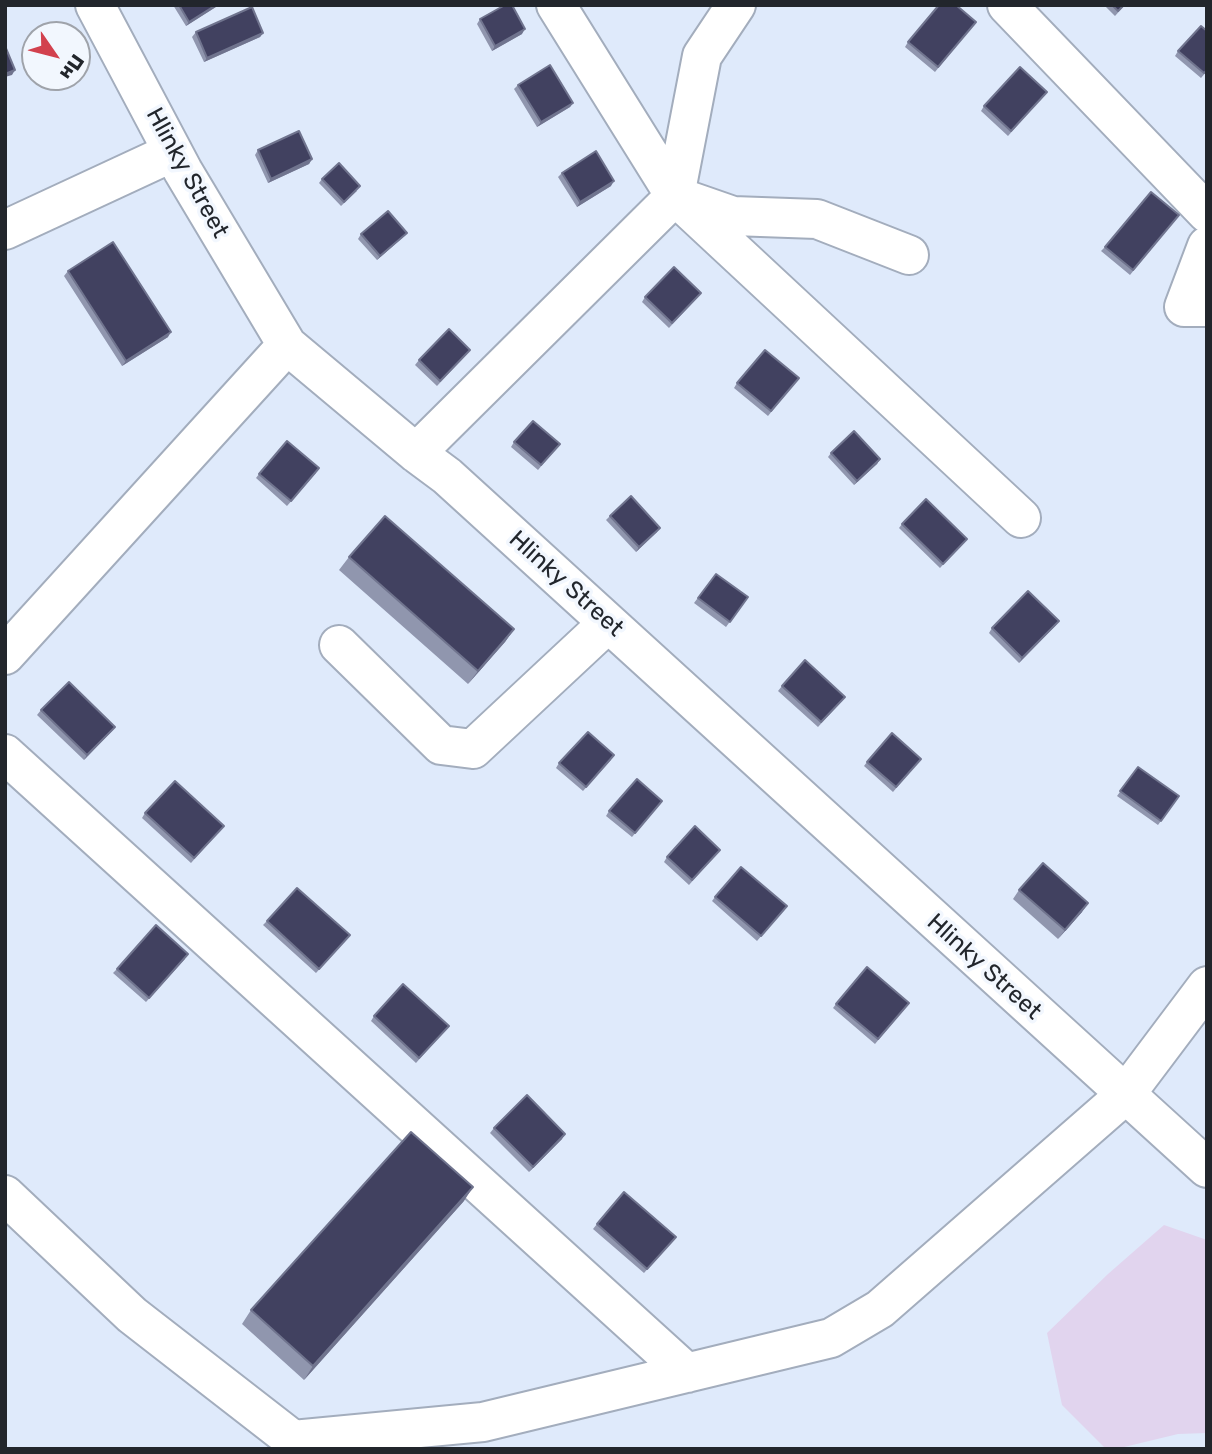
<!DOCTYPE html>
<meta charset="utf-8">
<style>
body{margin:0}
#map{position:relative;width:1212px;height:1454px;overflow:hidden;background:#dfeafb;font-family:Rubik,sans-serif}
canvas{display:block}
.frame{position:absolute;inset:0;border:7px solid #22262c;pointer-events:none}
.north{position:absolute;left:21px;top:21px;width:70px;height:70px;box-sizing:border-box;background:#f2f7fe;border:2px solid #9fa3aa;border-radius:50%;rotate:125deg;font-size:19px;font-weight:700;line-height:28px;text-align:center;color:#22262c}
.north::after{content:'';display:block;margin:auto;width:24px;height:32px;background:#d2414e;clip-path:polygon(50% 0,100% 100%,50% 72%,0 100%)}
</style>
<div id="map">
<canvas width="1212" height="1454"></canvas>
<div class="frame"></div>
<div class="north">Пн</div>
</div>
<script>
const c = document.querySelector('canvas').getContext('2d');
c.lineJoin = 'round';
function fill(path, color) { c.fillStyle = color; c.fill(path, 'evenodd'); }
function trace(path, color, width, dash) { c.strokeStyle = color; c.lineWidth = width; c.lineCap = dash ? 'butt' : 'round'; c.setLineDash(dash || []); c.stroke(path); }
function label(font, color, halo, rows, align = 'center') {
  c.font = font + ' Rubik,sans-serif'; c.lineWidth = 7; c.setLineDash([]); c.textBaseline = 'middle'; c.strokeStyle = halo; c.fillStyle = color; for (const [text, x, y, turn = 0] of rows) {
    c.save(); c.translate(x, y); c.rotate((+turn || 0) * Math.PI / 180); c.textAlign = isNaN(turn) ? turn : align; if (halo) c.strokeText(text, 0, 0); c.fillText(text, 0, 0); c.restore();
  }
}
fill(new Path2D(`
 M 1164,1225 L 1207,1240 L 1207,1433 L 1178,1434 L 1116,1449 L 1106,1449 L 1062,1405 L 1047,1333 L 1108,1274 Z`), '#e1d4ee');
const minor = new Path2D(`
 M 95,5 L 183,171 L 287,345 L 416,453 L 447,476 L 1207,1168
 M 556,5 L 675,196 L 1021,518
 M 1007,5 L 1207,213
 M 687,200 L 733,216 L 817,219 L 909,255
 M 5,230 L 173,152
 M 1207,246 L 1184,307 L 1207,307
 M 416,453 L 675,196 L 702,56 L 736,5
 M 339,645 L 441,745 L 473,749 L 608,623
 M 5,655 L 287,345
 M 5,754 L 687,1373
 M 5,1195 L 132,1315 L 293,1440 L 483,1422 L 831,1338 L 880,1309 L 1125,1095 L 1207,986`);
trace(minor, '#a3adbd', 42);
trace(minor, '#fff', 38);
fill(new Path2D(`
 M 173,5 L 219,5 L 186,26 Z
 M 1104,5 L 1125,5 L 1115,16 Z
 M 480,19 L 522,34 L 492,51 L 477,24 Z
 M 976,22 L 935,72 L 905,47 L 908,42 Z
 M 196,32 L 263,33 L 260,37 L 204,62 L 192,37 Z
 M 1178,51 L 1207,71 L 1201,78 L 1175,56 Z
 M 518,85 L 573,103 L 570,107 L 537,127 L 514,89 Z
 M 1047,92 L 1008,136 L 981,111 L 984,106 Z
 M 258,150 L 312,159 L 309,164 L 268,183 L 255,155 Z
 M 562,173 L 611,186 L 577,207 L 558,177 Z
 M 322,179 L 357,191 L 341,206 L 319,183 Z
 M 1175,220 L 1130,275 L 1101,251 L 1105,247 Z
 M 407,233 L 403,237 L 377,260 L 358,239 L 361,234 Z
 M 68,271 L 168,337 L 122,366 L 64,276 Z
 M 645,297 L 698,297 L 669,328 L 642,302 Z
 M 467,354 L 437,386 L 415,365 L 419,360 Z
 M 799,378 L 768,416 L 734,388 L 737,383 Z
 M 514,442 L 560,444 L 538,470 L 511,447 Z
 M 831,453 L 880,459 L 877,464 L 854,485 L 828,457 Z
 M 316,473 L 287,506 L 256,478 L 259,474 Z
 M 610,516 L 657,532 L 636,552 L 606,520 Z
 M 902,524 L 967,539 L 940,568 L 899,528 Z
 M 349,557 L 514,629 L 505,642 L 468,684 L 339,570 Z
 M 716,574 L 748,597 L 726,627 L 694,603 Z
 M 1056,625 L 1019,663 L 989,633 L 992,628 Z
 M 782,686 L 842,701 L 818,727 L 778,691 Z
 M 41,710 L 115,727 L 84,760 L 37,715 Z
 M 921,759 L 893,792 L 864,766 L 867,762 Z
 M 611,760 L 583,791 L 556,768 L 559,763 Z
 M 1138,767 L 1179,796 L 1158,825 L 1117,796 Z
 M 659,805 L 632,837 L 606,816 L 609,811 Z
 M 145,813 L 224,826 L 191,863 L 142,818 Z
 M 720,850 L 689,885 L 664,862 L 667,857 Z
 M 1019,890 L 1082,912 L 1058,939 L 1013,899 Z
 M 715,897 L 783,911 L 757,941 L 712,901 Z
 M 267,921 L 346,940 L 316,973 L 263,925 Z
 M 185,959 L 146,1002 L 113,973 L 117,969 Z
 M 836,1004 L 906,1007 L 875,1044 L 833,1008 Z
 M 374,1016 L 449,1026 L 416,1063 L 371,1021 Z
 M 494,1128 L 562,1139 L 529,1172 L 490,1133 Z
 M 464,1201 L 304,1380 L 242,1324 L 251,1310 Z
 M 597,1224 L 676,1237 L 644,1273 L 593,1229 Z`), '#9096ae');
fill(new Path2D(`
 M 216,5 L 219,5 L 186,26 L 189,22 Z
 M 525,29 L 522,34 L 492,51 L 495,46 Z
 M 263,33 L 260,37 L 204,62 L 207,58 Z
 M 15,70 L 12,75 L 5,77 L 5,74 Z
 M 573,103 L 570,107 L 537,127 L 541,122 Z
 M 312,159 L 309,164 L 268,183 L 271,179 Z
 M 614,181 L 611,186 L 577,207 L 580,202 Z
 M 407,233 L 403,237 L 377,260 L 380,256 Z
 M 171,332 L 168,337 L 122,366 L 126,361 Z
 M 880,459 L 877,464 L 854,485 L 857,481 Z
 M 660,528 L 657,532 L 636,552 L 639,547 Z
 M 1059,621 L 1056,625 L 1019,663 L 1022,658 Z
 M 514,629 L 505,642 L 468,684 L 478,671 Z
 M 115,727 L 112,731 L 84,760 L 87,755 Z
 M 1088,903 L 1082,912 L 1058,939 L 1065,930 Z
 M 565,1134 L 562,1139 L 529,1172 L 533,1167 Z
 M 473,1187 L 464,1201 L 304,1380 L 313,1366 Z`), '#70748e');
const building = new Path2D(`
 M 179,5 L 216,5 L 189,22 Z
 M 505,5 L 512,5 L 525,29 L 495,46 L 480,19 Z
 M 939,5 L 956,5 L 976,22 L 938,67 L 908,42 Z
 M 1112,5 L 1124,5 L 1118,11 Z
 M 252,7 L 263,33 L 207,58 L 196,32 Z
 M 1201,26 L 1207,31 L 1207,70 L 1204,73 L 1178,51 Z
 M 5,46 L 15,70 L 5,74 Z
 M 550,65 L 573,103 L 541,122 L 518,85 Z
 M 1020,67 L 1047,92 L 1011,131 L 984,106 Z
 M 299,131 L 312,159 L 271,179 L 258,150 Z
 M 596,151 L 614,181 L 580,202 L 562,173 Z
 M 339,163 L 360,186 L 344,202 L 322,179 Z
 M 1151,192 L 1179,215 L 1133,270 L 1105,247 Z
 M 388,211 L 407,233 L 380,256 L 361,234 Z
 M 113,242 L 171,332 L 126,361 L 68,271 Z
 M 674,267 L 701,293 L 672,323 L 645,297 Z
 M 449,329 L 470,350 L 440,381 L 419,360 Z
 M 765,350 L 799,378 L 771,411 L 737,383 Z
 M 533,421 L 560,444 L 541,465 L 514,442 Z
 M 854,431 L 880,459 L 857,481 L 831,453 Z
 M 287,441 L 319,468 L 291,501 L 259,474 Z
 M 631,496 L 660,528 L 639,547 L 610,516 Z
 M 926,499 L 967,539 L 943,564 L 902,524 Z
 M 385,516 L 514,629 L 478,671 L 349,557 Z
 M 716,574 L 748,597 L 730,622 L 698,598 Z
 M 1028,591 L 1059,621 L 1022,658 L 992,628 Z
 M 805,660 L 845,697 L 821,722 L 782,686 Z
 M 69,682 L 115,727 L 87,755 L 41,710 Z
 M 588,732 L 614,755 L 586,787 L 559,763 Z
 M 892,733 L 921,759 L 896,787 L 867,762 Z
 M 1138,767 L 1179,796 L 1161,821 L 1120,791 Z
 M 637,779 L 662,801 L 635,833 L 609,811 Z
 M 175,781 L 224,826 L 194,858 L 145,813 Z
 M 695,826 L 720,850 L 692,880 L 667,857 Z
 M 1043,863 L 1088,903 L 1065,930 L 1019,890 Z
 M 741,867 L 787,906 L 761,936 L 715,897 Z
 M 297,888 L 350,935 L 319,969 L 267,921 Z
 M 156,925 L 188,954 L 149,998 L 117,969 Z
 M 867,967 L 909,1003 L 878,1039 L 836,1004 Z
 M 403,984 L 449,1026 L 419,1058 L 374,1016 Z
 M 527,1095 L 565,1134 L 533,1167 L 494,1128 Z
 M 411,1132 L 473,1187 L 313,1366 L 251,1310 Z
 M 624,1192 L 676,1237 L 647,1269 L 597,1224 Z`);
fill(building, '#414160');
trace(building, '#70748e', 2);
label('24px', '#22262c', '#f2f7fe', [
 ["Hlinky Street",187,173,61],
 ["Hlinky Street",566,584,42],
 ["Hlinky Street",984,967,42]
]);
</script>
